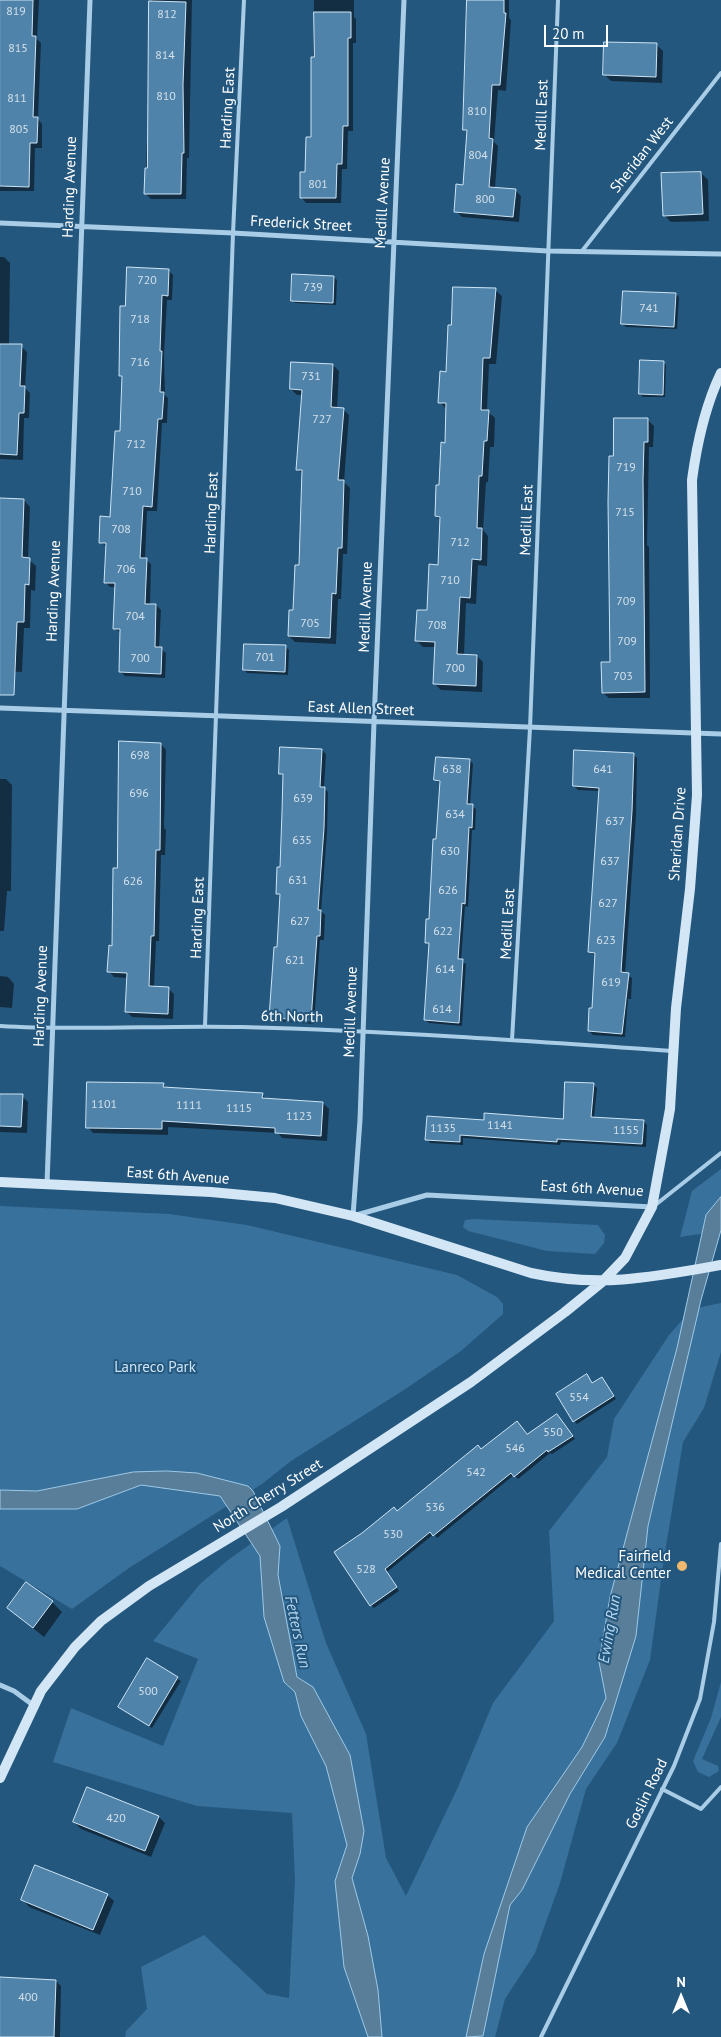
<!DOCTYPE html>
<style>
body{margin:0}
#map{position:relative;width:721px;height:2037px;overflow:hidden;background:#24577e;font-family:"PT Sans",sans-serif}
canvas{display:block}
.north{position:absolute;left:656px;top:1972px;width:50px;height:50px;-webkit-text-stroke:4px #24577e;paint-order:stroke;rotate:0deg;font-size:14px;font-weight:700;line-height:20px;text-align:center;color:#fff}
.north::after{content:'';display:block;margin:auto;width:18px;height:22px;background:#fff;clip-path:polygon(50% 0,100% 100%,50% 72%,0 100%)}
.scale{position:absolute;left:544px;top:25px;width:64px;height:22px;box-sizing:border-box;border:2px solid #fff;border-top:0;padding-left:6px;font-size:15px;line-height:18px;white-space:nowrap;color:#fff;-webkit-text-stroke:4px #24577e;paint-order:stroke}
</style>
<div id="map">
<canvas width="721" height="2037"></canvas>
<div class="north">N</div>
<div class="scale">20 m</div>
</div>
<script>
const c = document.querySelector('canvas').getContext('2d');
c.lineJoin = 'round';
function fill(path, color) { c.fillStyle = color; c.fill(path, 'evenodd'); }
function trace(path, color, width, dash) { c.strokeStyle = color; c.lineWidth = width; c.lineCap = dash ? 'butt' : 'round'; c.setLineDash(dash || []); c.stroke(path); }
function label(font, color, halo, rows, align = 'center') {
  c.font = font + ' "PT Sans",sans-serif'; c.lineWidth = 4; c.setLineDash([]); c.textBaseline = 'middle'; c.strokeStyle = halo; c.fillStyle = color; for (const [text, x, y, turn = 0] of rows) {
    c.save(); c.translate(x, y); c.rotate((+turn || 0) * Math.PI / 180); c.textAlign = isNaN(turn) ? turn : align; if (halo) c.strokeText(text, 0, 0); c.fillText(text, 0, 0); c.restore();
  }
}
fill(new Path2D(`
 M 721,1169 L 721,1231 L 680,1237 L 692,1191 Z
 M 0,1206 L 169,1214 L 247,1225 L 457,1275 L 497,1297 L 503,1304 L 503,1314 L 461,1351 L 404,1390 L 291,1461 L 262,1484 L 129,1568 L 72,1609 L 0,1566 Z
 M 474,1219 L 598,1225 L 605,1235 L 604,1243 L 595,1254 L 547,1251 L 468,1231 L 463,1227 L 465,1220 Z
 M 721,1303 L 721,1352 L 704,1408 L 683,1442 L 663,1565 L 650,1660 L 617,1743 L 586,1789 L 560,1883 L 535,1953 L 505,1999 L 495,2037 L 125,2037 L 126,2031 L 147,2009 L 141,1967 L 204,1935 L 267,1994 L 289,1998 L 295,1879 L 292,1813 L 197,1806 L 53,1762 L 71,1708 L 163,1746 L 198,1659 L 153,1641 L 200,1584 L 228,1560 L 287,1518 L 326,1643 L 366,1734 L 386,1858 L 406,1896 L 458,1787 L 493,1703 L 554,1621 L 549,1531 L 607,1457 L 614,1419 L 669,1335 L 692,1309 Z
 M 721,1682 L 721,1717 L 702,1759 L 718,1766 L 719,1771 L 709,1777 L 698,1772 L 693,1761 L 711,1718 Z`), '#38719c');
const water = new Path2D(`
 M 721,1197 L 721,1230 L 701,1300 L 648,1526 L 636,1636 L 605,1737 L 570,1794 L 522,1890 L 510,1905 L 483,2036 L 466,2037 L 484,1954 L 527,1827 L 582,1747 L 606,1698 L 599,1662 L 610,1597 L 677,1348 L 706,1215 Z
 M 167,1471 L 197,1473 L 248,1486 L 253,1491 L 280,1546 L 278,1575 L 297,1677 L 313,1687 L 350,1755 L 364,1831 L 360,1854 L 352,1878 L 368,1936 L 378,1990 L 382,2037 L 368,2037 L 344,1967 L 335,1881 L 347,1845 L 326,1766 L 301,1716 L 295,1692 L 284,1682 L 264,1617 L 260,1556 L 220,1496 L 141,1485 L 77,1509 L 0,1509 L 0,1490 L 37,1491 L 133,1472 Z`);
fill(water, '#597e99');
trace(water, '#9ec9e7', 1);
fill(new Path2D(`
 M 0,0 L 39,0 L 37,39 L 41,43 L 38,119 L 42,124 L 42,148 L 35,148 L 34,191 L 0,191 Z
 M 152,0 L 192,0 L 189,158 L 187,158 L 186,199 L 151,199 L 145,193 Z
 M 314,0 L 354,0 L 354,17 L 356,19 L 356,43 L 353,43 L 353,131 L 348,131 L 347,169 L 342,169 L 341,203 L 306,203 L 301,197 L 312,138 Z
 M 468,0 L 509,0 L 509,18 L 511,20 L 506,91 L 498,90 L 494,142 L 498,146 L 495,188 L 515,190 L 521,196 L 519,222 L 462,217 L 456,211 L 464,186 L 468,133 L 464,129 Z
 M 656,44 L 663,51 L 662,83 L 611,81 L 604,74 Z
 M 701,173 L 708,180 L 709,221 L 671,222 L 664,215 Z
 M 0,257 L 4,257 L 10,263 L 9,345 L 21,346 L 27,352 L 25,388 L 30,393 L 29,418 L 24,418 L 23,460 L 0,459 Z
 M 168,270 L 173,275 L 172,300 L 167,300 L 164,355 L 165,395 L 168,398 L 167,423 L 162,423 L 157,511 L 147,511 L 145,559 L 151,564 L 150,605 L 156,605 L 161,610 L 159,648 L 166,653 L 165,678 L 125,676 L 120,671 L 121,633 L 114,628 L 116,587 L 110,587 L 105,582 L 107,547 L 100,542 L 111,518 L 121,432 L 123,379 L 120,375 L 126,308 Z
 M 334,277 L 337,280 L 336,305 L 295,303 L 292,300 Z
 M 495,290 L 502,296 L 496,364 L 489,364 L 487,411 L 495,418 L 494,447 L 490,447 L 488,482 L 486,482 L 483,530 L 488,536 L 487,566 L 478,565 L 476,604 L 466,603 L 464,655 L 477,656 L 483,662 L 482,692 L 441,690 L 434,683 L 436,647 L 423,647 L 416,640 L 428,611 L 439,566 L 441,521 L 436,516 L 446,444 L 446,409 L 440,402 L 448,373 Z
 M 676,294 L 679,297 L 677,329 L 626,327 L 623,324 Z
 M 663,362 L 666,365 L 665,397 L 643,397 L 640,394 Z
 M 333,365 L 339,371 L 337,409 L 343,409 L 349,415 L 344,482 L 350,488 L 347,554 L 343,554 L 341,599 L 338,599 L 336,644 L 295,642 L 289,636 L 300,566 L 303,475 L 298,469 L 303,395 L 297,395 L 291,389 Z
 M 648,420 L 654,426 L 653,447 L 649,447 L 647,545 L 649,547 L 650,698 L 609,698 L 603,693 L 611,663 L 615,457 Z
 M 0,499 L 24,500 L 30,507 L 28,559 L 36,566 L 35,591 L 31,590 L 30,628 L 24,628 L 22,672 L 0,671 Z
 M 286,647 L 289,650 L 288,675 L 247,673 L 244,670 Z
 M 161,744 L 166,750 L 164,828 L 166,830 L 165,855 L 161,855 L 159,941 L 156,941 L 154,988 L 168,988 L 174,994 L 173,1019 L 132,1017 L 127,1012 L 128,978 L 114,977 L 109,971 L 113,947 L 118,869 Z
 M 322,750 L 326,754 L 324,788 L 328,792 L 327,833 L 321,911 L 325,915 L 324,940 L 320,940 L 314,1024 L 274,1021 L 270,1017 L 279,949 L 281,897 L 277,893 L 281,868 L 284,777 L 280,773 Z
 M 633,754 L 637,758 L 636,816 L 625,974 L 632,978 L 631,999 L 628,999 L 625,1037 L 593,1035 L 589,1031 L 593,1009 L 597,956 L 589,952 L 600,791 L 578,790 L 574,786 Z
 M 470,760 L 473,764 L 470,805 L 476,809 L 475,830 L 472,830 L 468,907 L 465,906 L 461,961 L 466,964 L 462,1026 L 429,1023 L 425,1020 L 430,946 L 426,942 L 430,920 L 441,784 L 435,780 Z
 M 0,779 L 6,779 L 12,785 L 11,891 L 7,891 L 4,931 L 0,931 Z
 M 0,976 L 8,977 L 14,984 L 12,1008 L 0,1007 Z
 M 163,1084 L 167,1089 L 262,1095 L 267,1099 L 323,1103 L 329,1109 L 327,1141 L 282,1138 L 278,1133 L 168,1127 L 168,1135 L 93,1133 L 88,1127 Z
 M 593,1084 L 597,1088 L 594,1118 L 644,1121 L 647,1125 L 646,1147 L 561,1142 L 560,1145 L 463,1138 L 463,1145 L 430,1143 L 427,1139 L 485,1122 L 564,1120 Z
 M 0,1095 L 22,1096 L 28,1102 L 27,1133 L 0,1132 Z
 M 589,1379 L 593,1384 L 604,1381 L 616,1399 L 577,1424 L 574,1421 Z
 M 557,1415 L 575,1439 L 552,1454 L 550,1453 L 518,1479 L 514,1475 L 437,1538 L 434,1534 L 387,1572 L 399,1591 L 374,1608 L 371,1605 L 397,1512 L 481,1451 L 528,1435 Z
 M 52,1602 L 62,1612 L 44,1637 L 8,1608 Z
 M 148,1660 L 181,1681 L 152,1728 L 119,1707 Z
 M 159,1817 L 165,1823 L 151,1857 L 81,1829 L 74,1822 Z
 M 107,1895 L 114,1901 L 100,1935 L 29,1907 L 23,1900 Z
 M 0,1979 L 56,1981 L 61,1986 L 60,2037 L 0,2037 Z`), '#0007');
const building = new Path2D(`
 M 0,0 L 33,0 L 32,36 L 36,36 L 33,117 L 38,117 L 37,143 L 30,143 L 29,187 L 0,186 Z
 M 467,0 L 504,0 L 504,13 L 506,13 L 500,85 L 492,85 L 489,138 L 493,139 L 489,187 L 516,189 L 513,217 L 454,212 L 456,184 L 463,185 L 467,130 L 463,130 Z
 M 149,1 L 186,2 L 183,85 L 184,153 L 182,153 L 181,194 L 144,194 L 145,168 L 147,168 Z
 M 314,12 L 351,12 L 351,38 L 348,38 L 348,126 L 343,126 L 342,164 L 337,164 L 336,198 L 300,198 L 300,172 L 305,172 L 306,137 L 311,137 L 311,57 L 314,57 Z
 M 604,42 L 657,43 L 656,77 L 603,75 Z
 M 701,172 L 703,214 L 663,216 L 661,173 Z
 M 127,267 L 169,269 L 168,296 L 162,295 L 160,351 L 162,351 L 160,392 L 164,392 L 162,419 L 158,419 L 152,507 L 143,506 L 140,558 L 147,558 L 145,604 L 156,604 L 155,647 L 162,647 L 161,674 L 119,672 L 120,629 L 113,629 L 115,583 L 104,583 L 106,543 L 99,543 L 100,516 L 110,517 L 115,431 L 120,431 L 122,376 L 119,376 L 120,306 L 125,306 Z
 M 292,274 L 334,276 L 333,303 L 291,301 Z
 M 453,287 L 496,288 L 490,358 L 483,358 L 481,410 L 489,410 L 487,441 L 484,441 L 482,476 L 479,476 L 477,528 L 482,528 L 481,560 L 472,559 L 470,598 L 460,597 L 457,654 L 477,655 L 476,686 L 433,684 L 435,642 L 415,641 L 417,610 L 427,610 L 429,564 L 438,565 L 440,517 L 435,516 L 436,485 L 439,485 L 441,442 L 445,443 L 446,403 L 438,403 L 440,371 L 446,372 L 448,325 L 451,325 Z
 M 623,291 L 676,293 L 674,327 L 621,324 Z
 M 0,344 L 22,344 L 20,386 L 25,386 L 24,413 L 19,413 L 17,455 L 0,454 Z
 M 640,360 L 664,361 L 663,395 L 639,394 Z
 M 291,362 L 333,364 L 331,407 L 344,408 L 338,480 L 344,480 L 342,548 L 338,548 L 336,594 L 332,593 L 330,638 L 288,636 L 289,610 L 293,610 L 295,565 L 299,565 L 302,470 L 296,470 L 302,390 L 290,389 Z
 M 614,418 L 648,418 L 648,442 L 644,442 L 643,480 L 645,692 L 602,693 L 601,662 L 610,662 L 608,501 L 609,456 L 613,456 Z
 M 0,498 L 24,499 L 22,557 L 30,558 L 29,585 L 25,584 L 24,622 L 17,622 L 14,695 L 0,695 Z
 M 244,644 L 286,645 L 285,672 L 243,670 Z
 M 119,741 L 161,743 L 160,850 L 156,850 L 154,936 L 151,936 L 149,986 L 169,987 L 168,1014 L 125,1012 L 127,973 L 107,972 L 109,945 L 112,946 L 113,868 L 117,868 Z
 M 280,747 L 322,749 L 320,787 L 325,787 L 324,828 L 318,910 L 321,910 L 320,936 L 317,936 L 311,1020 L 269,1018 L 274,947 L 277,947 L 280,894 L 276,894 L 277,867 L 280,867 L 282,812 L 283,774 L 279,774 Z
 M 574,750 L 634,753 L 632,811 L 621,972 L 629,973 L 622,1034 L 588,1031 L 589,1008 L 592,1008 L 595,953 L 588,952 L 599,788 L 573,786 Z
 M 436,757 L 470,759 L 467,804 L 473,804 L 472,828 L 469,827 L 465,904 L 462,903 L 458,959 L 463,959 L 459,1023 L 424,1020 L 429,943 L 425,943 L 426,919 L 429,919 L 433,839 L 436,839 L 440,781 L 434,780 Z
 M 87,1082 L 164,1083 L 163,1087 L 263,1093 L 262,1098 L 323,1102 L 321,1136 L 275,1133 L 275,1128 L 162,1121 L 162,1129 L 86,1128 Z
 M 565,1082 L 594,1083 L 591,1117 L 644,1120 L 642,1144 L 557,1139 L 557,1142 L 460,1135 L 460,1142 L 425,1140 L 427,1116 L 484,1120 L 484,1113 L 563,1119 Z
 M 0,1094 L 23,1094 L 21,1127 L 0,1126 Z
 M 587,1374 L 592,1383 L 602,1377 L 614,1396 L 573,1422 L 556,1394 Z
 M 557,1414 L 573,1436 L 548,1452 L 547,1450 L 514,1477 L 511,1473 L 433,1536 L 430,1532 L 385,1569 L 397,1587 L 370,1606 L 334,1552 L 362,1533 L 394,1507 L 397,1511 L 478,1445 L 481,1449 L 517,1421 L 527,1434 Z
 M 26,1582 L 53,1601 L 33,1628 L 7,1608 Z
 M 147,1658 L 178,1677 L 149,1726 L 118,1707 Z
 M 87,1787 L 159,1816 L 145,1851 L 73,1822 Z
 M 35,1865 L 108,1894 L 93,1930 L 21,1900 Z
 M 0,1977 L 56,1980 L 54,2037 L 0,2037 Z`);
fill(building, '#5083a9');
trace(building, '#cde4f5', 1);
trace(new Path2D(`
 M 582,251 L 721,73
 M 0,1026 C 81,1031 161,1025 242,1027 C 386,1031 529,1041 672,1051
 M 205,1026 L 233,233 L 244,0
 M 512,1040 L 530,728 L 558,0
 M 654,1206 L 721,1153
 M 662,1789 L 701,1809 L 721,1787
 M 541,2037 L 674,1766 L 700,1699 L 714,1622 L 721,1544`), '#a9cde6', 4);
trace(new Path2D(`
 M 404,0 L 374,722 L 360,1120 L 353,1216 L 427,1195 L 652,1207
 M 0,223 L 233,233 L 548,251 L 721,254
 M 0,708 L 721,734
 M 47,1184 L 90,0
 M 0,1685 L 14,1691 L 33,1705`), '#a9cde6', 5);
trace(new Path2D(`
 M 0,1182 L 211,1192 L 275,1198 L 353,1216 L 531,1273 C 599,1288 654,1277 721,1265
 M 0,1778 L 41,1691 L 75,1647 L 101,1621 L 149,1586 L 281,1507 L 471,1382 L 565,1312 L 602,1282 L 625,1258 L 652,1207 L 670,1109 L 676,1008 L 690,889 L 697,795 L 692,480 C 697,443 705,406 721,373`), '#d3e6f5', 10);
for (const [x, y, r, color] of [
 [682,1566,6,"#f0b96d"]
]) { const dot = new Path2D(); dot.arc(x, y, r, 0, 2 * Math.PI); c.fillStyle = color; c.fill(dot); trace(dot, '#24577e', 2); }
label('12px', '#d3e0ea', null, [
 ["819",16,12],
 ["812",167,15],
 ["815",18,49],
 ["814",165,56],
 ["810",166,97],
 ["811",17,99],
 ["810",477,112],
 ["805",19,130],
 ["804",478,156],
 ["801",318,185],
 ["800",485,200],
 ["720",147,281],
 ["739",313,288],
 ["741",649,309],
 ["718",140,320],
 ["716",140,363],
 ["731",311,377],
 ["727",322,420],
 ["712",136,445],
 ["719",626,468],
 ["710",132,492],
 ["715",625,513],
 ["708",121,530],
 ["712",460,543],
 ["706",126,570],
 ["710",450,581],
 ["709",626,602],
 ["704",135,617],
 ["705",310,624],
 ["708",437,626],
 ["709",627,642],
 ["701",265,658],
 ["700",140,659],
 ["700",455,669],
 ["703",623,677],
 ["698",140,756],
 ["638",452,770],
 ["641",603,770],
 ["696",139,794],
 ["639",303,799],
 ["634",455,815],
 ["637",615,822],
 ["635",302,841],
 ["630",450,852],
 ["637",610,862],
 ["631",298,881],
 ["626",133,882],
 ["626",448,891],
 ["627",608,904],
 ["627",300,922],
 ["622",443,932],
 ["623",606,941],
 ["621",295,961],
 ["614",445,970],
 ["619",611,983],
 ["614",442,1010],
 ["1101",104,1105],
 ["1111",189,1106],
 ["1115",239,1109],
 ["1123",299,1117],
 ["1141",500,1126],
 ["1135",443,1129],
 ["1155",626,1131],
 ["554",579,1398],
 ["550",553,1433],
 ["546",515,1449],
 ["542",476,1473],
 ["536",435,1508],
 ["530",393,1535],
 ["528",366,1570],
 ["500",148,1692],
 ["420",116,1819],
 ["400",28,1998]
]);
label('15px', '#fff', '#24577e', [
 ["Harding East",228,108,-87],
 ["Medill East",542,115,-88],
 ["Sheridan West",642,155,-52],
 ["Harding Avenue",70,187,-88],
 ["Medill Avenue",383,203,-87],
 ["Frederick Street",301,224,3],
 ["Harding East",212,513,-88],
 ["Medill East",527,520,-88],
 ["Harding Avenue",54,591,-88],
 ["Medill Avenue",366,607,-88],
 ["East Allen Street",361,709,2],
 ["Sheridan Drive",678,834,-86],
 ["Harding East",198,918,-88],
 ["Medill East",508,924,-87],
 ["Harding Avenue",41,996,-88],
 ["Medill Avenue",351,1012,-88],
 ["6th North",292,1017,1],
 ["East 6th Avenue",178,1176,4],
 ["East 6th Avenue",592,1189,3],
 ["North Cherry Street",268,1496,-32],
 ["Goslin Road",647,1794,-64]
]);
label('15px', '#cde4f5', '#24577e', [
 ["Lanreco Park",155,1368]
]);
label('15px', '#fff', '#24577e', [
 ["Fairfield",671,1557],
 ["Medical Center",671,1574]
], 'right');
label('italic 16px', '#b5d6ee', '#24577e', [
 ["Ewing Run",610,1629,-80],
 ["Fetters Run",297,1632,78]
]);
</script>
